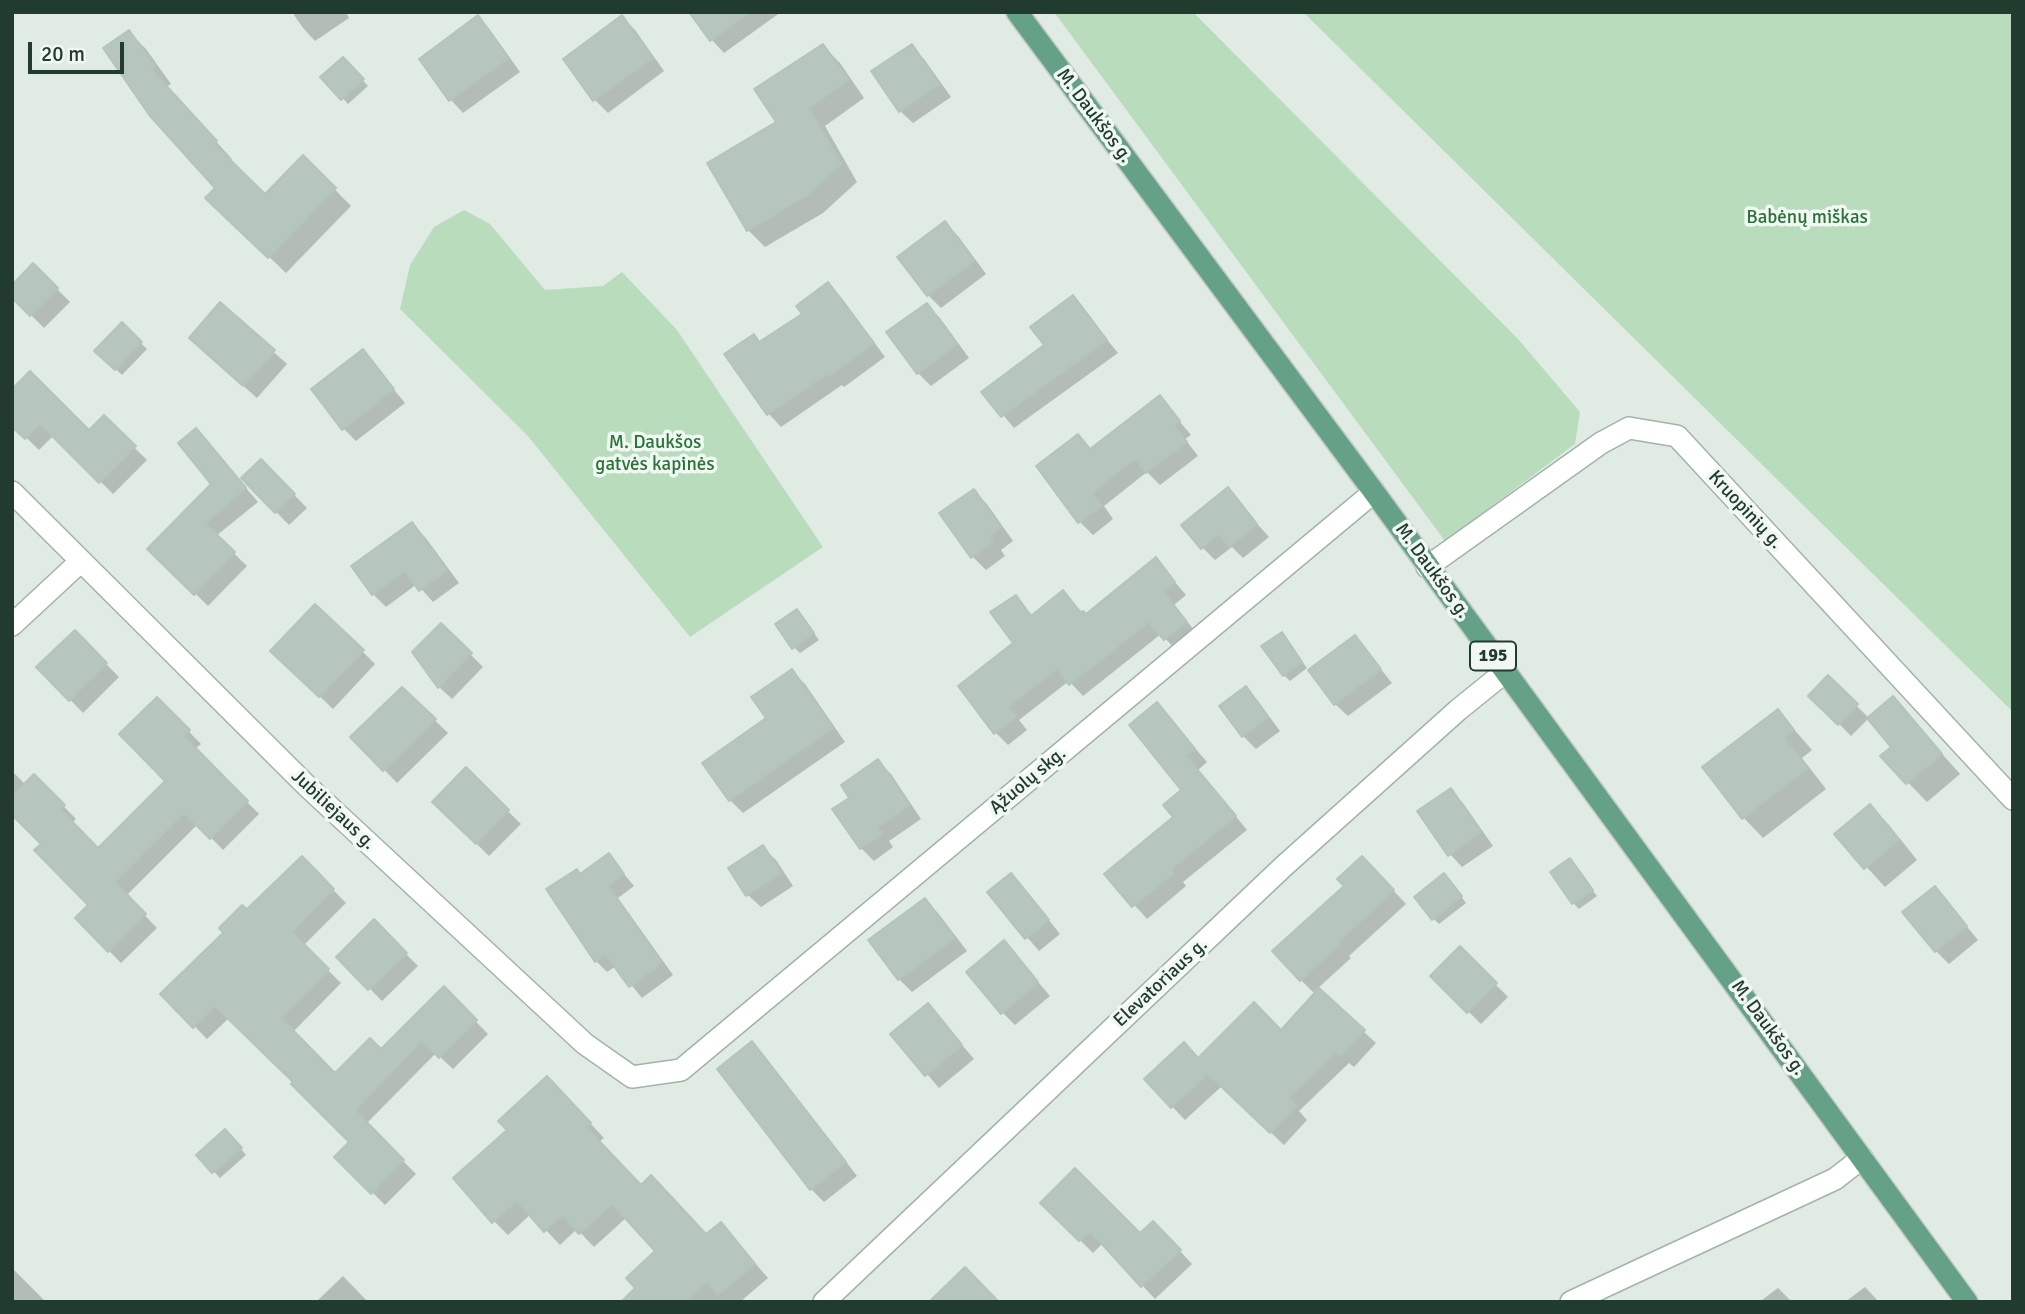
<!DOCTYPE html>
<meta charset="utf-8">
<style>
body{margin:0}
#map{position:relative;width:2025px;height:1314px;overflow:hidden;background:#e0ebe4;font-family:Signika,sans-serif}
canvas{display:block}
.frame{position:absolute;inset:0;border:14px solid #213c2f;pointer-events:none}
.scale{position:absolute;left:28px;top:42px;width:96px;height:32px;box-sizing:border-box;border:4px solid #213c2f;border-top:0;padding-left:9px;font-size:21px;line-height:24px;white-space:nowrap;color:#213c2f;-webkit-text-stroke:5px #f1f8f3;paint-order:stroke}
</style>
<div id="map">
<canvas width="2025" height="1314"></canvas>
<div class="frame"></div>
<div class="scale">20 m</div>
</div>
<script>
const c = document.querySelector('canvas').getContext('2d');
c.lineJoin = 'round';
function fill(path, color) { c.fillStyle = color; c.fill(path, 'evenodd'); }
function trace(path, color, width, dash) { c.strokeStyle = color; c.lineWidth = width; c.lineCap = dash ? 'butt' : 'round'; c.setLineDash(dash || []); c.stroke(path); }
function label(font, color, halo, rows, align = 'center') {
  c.font = font + ' Signika,sans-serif'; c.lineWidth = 7; c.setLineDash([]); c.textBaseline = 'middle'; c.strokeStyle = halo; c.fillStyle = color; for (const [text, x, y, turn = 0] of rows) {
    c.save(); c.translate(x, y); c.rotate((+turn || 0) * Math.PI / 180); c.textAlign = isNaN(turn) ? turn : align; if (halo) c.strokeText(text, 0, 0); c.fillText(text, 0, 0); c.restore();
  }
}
fill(new Path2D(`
 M 1054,12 L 1193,12 L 1519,340 L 1580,412 L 1575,444 L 1445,541 Z
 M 1303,12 L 2013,12 L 2013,712 Z
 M 464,210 L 490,224 L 545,290 L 603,286 L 622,272 L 677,330 L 823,547 L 690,637 L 527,435 L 400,309 L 410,265 L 434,227 Z`), '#b9ddbc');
fill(new Path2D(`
 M 292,12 L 346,12 L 349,18 L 315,41 L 303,28 Z
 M 691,12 L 781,12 L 724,53 L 712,40 Z
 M 478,17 L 490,30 L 520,72 L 463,113 L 451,100 L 421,59 Z
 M 622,17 L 635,30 L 664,71 L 608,113 L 595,100 Z
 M 129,32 L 146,49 L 171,84 L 166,87 L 232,159 L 230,162 L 265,196 L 303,157 L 351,206 L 286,273 L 208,198 L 218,188 Z
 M 823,46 L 840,63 L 864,98 L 825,126 L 857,182 L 823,213 L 765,247 L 748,230 L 779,122 Z
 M 911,46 L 924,59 L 951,97 L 913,123 L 900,111 Z
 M 343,59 L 368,86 L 348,104 L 323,77 Z
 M 945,223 L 958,236 L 986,274 L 941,308 L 928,295 L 899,257 Z
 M 33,265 L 70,302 L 44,328 L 12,296 Z
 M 828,284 L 841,297 L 885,357 L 844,387 L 842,385 L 781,427 L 769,414 L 727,354 L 753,336 L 761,343 L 805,314 Z
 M 1072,297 L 1118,353 L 1014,428 L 984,392 L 1047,346 Z
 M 221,305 L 287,364 L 257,398 L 204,351 Z
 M 927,305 L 940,318 L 969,358 L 931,386 L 918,373 Z
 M 122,325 L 147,349 L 122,375 L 97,351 Z
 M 363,352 L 405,403 L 356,441 L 343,428 Z
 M 12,391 L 89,433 L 104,418 L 147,460 L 113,494 L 54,435 L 39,450 L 12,424 Z
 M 1160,398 L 1191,435 L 1185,439 L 1198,456 L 1160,485 L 1147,472 L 1104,506 L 1113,519 L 1093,535 L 1080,522 L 1038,466 L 1078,436 L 1092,450 Z
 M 196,430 L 258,502 L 216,536 L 247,566 L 208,606 L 150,549 L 214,484 Z
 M 261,461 L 307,508 L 289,525 L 243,478 Z
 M 1227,490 L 1269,537 L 1243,558 L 1232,547 L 1215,560 L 1202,547 Z
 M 974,491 L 987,504 L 1013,541 L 1001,550 L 1005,556 L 986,570 L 973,557 L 942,513 Z
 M 412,524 L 425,537 L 459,583 L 433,602 L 417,584 L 386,607 L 373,594 Z
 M 1156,560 L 1186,595 L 1174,605 L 1198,635 L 1178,652 L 1161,634 L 1083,696 L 1069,681 L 1019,720 L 1027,730 L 1008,745 L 996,733 L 1015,644 L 1016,597 L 1033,616 L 1063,593 L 1086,616 Z
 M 802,617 L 819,640 L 800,653 L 794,647 Z
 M 441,625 L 483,667 L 452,699 L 439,687 Z
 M 75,633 L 119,677 L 83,713 L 39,667 Z
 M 1355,637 L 1392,683 L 1348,716 L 1335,704 Z
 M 1287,640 L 1307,668 L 1290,681 L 1284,675 Z
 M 362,651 L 375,664 L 333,709 L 285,663 Z
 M 792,671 L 805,684 L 845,742 L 743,813 L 730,800 Z
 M 1828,678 L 1869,718 L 1851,736 L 1811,695 Z
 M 402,689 L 448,733 L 397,783 L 353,737 Z
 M 1246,689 L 1258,701 L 1280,731 L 1256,749 L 1243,736 Z
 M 157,699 L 201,744 L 195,749 L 259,814 L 223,850 L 198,824 L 126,896 L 157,928 L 121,963 L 77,918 L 91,905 L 44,844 L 12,812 L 12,771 L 26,785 L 34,776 L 76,819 L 72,823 L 98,850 L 167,781 Z
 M 1893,699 L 1960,774 L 1927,802 L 1883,757 L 1894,747 Z
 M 1157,704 L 1207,762 L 1198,770 L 1247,830 L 1183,882 L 1186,886 L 1147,919 L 1107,874 L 1175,817 L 1184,790 Z
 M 1778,711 L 1812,750 L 1802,758 L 1826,789 L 1763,838 L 1744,818 L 1705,768 Z
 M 878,761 L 891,774 L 921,819 L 889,841 L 893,847 L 874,861 L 861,848 L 852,798 Z
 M 466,770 L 521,824 L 489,856 L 434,802 Z
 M 1450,790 L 1463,803 L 1493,846 L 1462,867 L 1450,854 Z
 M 1870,806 L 1889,825 L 1917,860 L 1885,887 L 1837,835 Z
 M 763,848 L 776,860 L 793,886 L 761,907 L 748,895 Z
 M 609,856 L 634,886 L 618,898 L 673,975 L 642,998 L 616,966 L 607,972 L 596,961 L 581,876 Z
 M 302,858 L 346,903 L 303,946 L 341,983 L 293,1032 L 335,1075 L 381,1051 L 444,989 L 488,1034 L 453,1069 L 436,1053 L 366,1124 L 416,1174 L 385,1205 L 337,1157 L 351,1142 L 295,1082 L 229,1018 L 207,1039 L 163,994 Z
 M 1570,860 L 1597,896 L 1579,909 L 1573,903 Z
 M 1375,871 L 1406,904 L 1349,956 L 1351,958 L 1317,989 L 1376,1043 L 1354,1067 L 1349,1063 L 1299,1111 L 1307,1120 L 1284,1145 L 1222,1086 L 1185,1120 L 1146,1079 L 1281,1032 L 1315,994 L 1301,980 Z
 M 1450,881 L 1466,903 L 1439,924 L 1433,918 Z
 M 1023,888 L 1060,934 L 1039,951 L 989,893 Z
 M 1935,888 L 1978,940 L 1949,964 L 1936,951 Z
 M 925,900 L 938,913 L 967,951 L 912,992 L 899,979 L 870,941 Z
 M 374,922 L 418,966 L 382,1001 L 338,957 Z
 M 1460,949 L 1508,997 L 1481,1024 L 1433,976 Z
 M 1016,956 L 1050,996 L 1015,1025 L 1002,1012 Z
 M 928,1005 L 974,1059 L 939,1088 L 893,1034 Z
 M 752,1044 L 765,1057 L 857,1176 L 824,1202 L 811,1189 L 719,1069 Z
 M 561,1092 L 604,1138 L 599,1142 L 641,1187 L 706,1236 L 721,1224 L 768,1278 L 740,1302 L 624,1302 L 638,1288 L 657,1251 L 626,1218 L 594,1247 L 577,1229 L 560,1245 L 531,1214 L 508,1235 L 494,1221 Z
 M 231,1137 L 246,1155 L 220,1178 L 198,1155 Z
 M 1043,1203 L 1140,1236 L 1166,1236 L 1192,1264 L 1155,1299 L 1103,1243 L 1093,1253 Z
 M 12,1268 L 44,1300 L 42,1302 L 12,1302 Z
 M 343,1276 L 368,1302 L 316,1302 Z
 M 1865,1287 L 1879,1302 L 1845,1302 Z
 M 1778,1288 L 1792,1302 L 1759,1302 Z`), '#0003');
const building = new Path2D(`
 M 689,12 L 750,12 L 710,41 Z
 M 478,15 L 509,58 L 449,101 L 419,59 Z
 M 622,15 L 653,58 L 593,101 L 563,59 Z
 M 129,30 L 155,66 L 151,69 L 217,141 L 214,144 L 265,194 L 303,155 L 336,188 L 268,258 L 205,198 L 215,188 L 150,116 L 103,48 Z
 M 823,44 L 849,80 L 809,108 L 841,164 L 806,196 L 747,231 L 707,163 L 776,122 L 754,89 Z
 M 912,44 L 939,84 L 899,112 L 871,71 Z
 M 343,57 L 364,79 L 341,100 L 320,77 Z
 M 945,221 L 974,261 L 927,296 L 897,257 Z
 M 33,263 L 58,288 L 30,316 L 12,298 L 12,285 Z
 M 828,282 L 874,343 L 830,376 L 828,373 L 767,415 L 724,354 L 754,334 L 759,342 L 802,314 L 796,306 Z
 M 1073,295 L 1107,340 L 1001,417 L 981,392 L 1044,345 L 1030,327 Z
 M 220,302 L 275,350 L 243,386 L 189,338 Z
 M 927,303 L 957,344 L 917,374 L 886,332 Z
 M 122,322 L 142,342 L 115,370 L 94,351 Z
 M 363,349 L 394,389 L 342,430 L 311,389 Z
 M 30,371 L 89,430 L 104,415 L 136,446 L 99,483 L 40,424 L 25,439 L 12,427 L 12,389 Z
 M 1160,395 L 1180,421 L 1174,426 L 1187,442 L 1146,473 L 1135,459 L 1092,493 L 1102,506 L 1078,523 L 1036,466 L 1078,434 L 1090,449 Z
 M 196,428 L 246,488 L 205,523 L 235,552 L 194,595 L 147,549 L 211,484 L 178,443 Z
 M 261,459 L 295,494 L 275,513 L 241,478 Z
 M 1228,487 L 1257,524 L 1229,547 L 1219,534 L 1201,549 L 1181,525 Z
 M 974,489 L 1001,527 L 989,536 L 993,542 L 971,558 L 939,513 Z
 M 412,522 L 447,570 L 419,591 L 405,571 L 372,595 L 351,566 Z
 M 1156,557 L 1175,582 L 1163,591 L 1187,622 L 1164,640 L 1149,622 L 1069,685 L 1057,669 L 1008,707 L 1016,717 L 994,734 L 958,686 L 1013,643 L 990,612 L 1016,595 L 1031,616 L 1063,590 L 1081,613 L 1083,611 L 1086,614 Z
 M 315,604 L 364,650 L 319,697 L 270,651 Z
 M 797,609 L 814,633 L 792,649 L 775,624 Z
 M 441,623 L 472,653 L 438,688 L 412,652 Z
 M 75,630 L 107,663 L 69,701 L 36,667 Z
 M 1282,632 L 1302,662 L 1283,676 L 1261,646 Z
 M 1355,635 L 1381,669 L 1334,705 L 1308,670 Z
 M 792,669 L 833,728 L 729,801 L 702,763 L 766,718 L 751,697 Z
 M 1828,675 L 1858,704 L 1838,725 L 1808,696 Z
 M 1246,686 L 1268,717 L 1242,737 L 1219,706 Z
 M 402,687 L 436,719 L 383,771 L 350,737 Z
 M 1893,696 L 1942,754 L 1906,784 L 1880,756 L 1891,747 L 1867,718 Z
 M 157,697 L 190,730 L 184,736 L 248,801 L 210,839 L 184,813 L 115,882 L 146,914 L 108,952 L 75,918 L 88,905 L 34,850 L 41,844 L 12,815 L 12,796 L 34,774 L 65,805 L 61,810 L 98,848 L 165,781 L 119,734 Z
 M 1157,702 L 1195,749 L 1186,756 L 1236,816 L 1171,869 L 1174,873 L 1132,907 L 1104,874 L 1173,817 L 1163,805 L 1181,790 L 1129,725 Z
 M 1778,709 L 1794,730 L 1784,738 L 1808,768 L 1742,819 L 1702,767 Z
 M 878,759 L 910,805 L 877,828 L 882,834 L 860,849 L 832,809 L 849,798 L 841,785 Z
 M 466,767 L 509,810 L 476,844 L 432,802 Z
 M 1451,788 L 1481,832 L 1448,856 L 1417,811 Z
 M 1870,804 L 1899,840 L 1864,869 L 1834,834 Z
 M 763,845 L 781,873 L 746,896 L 728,868 Z
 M 609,853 L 624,874 L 608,886 L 662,963 L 629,987 L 605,954 L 595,962 L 546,889 L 577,869 L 580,874 Z
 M 302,856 L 334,889 L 292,932 L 329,969 L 281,1018 L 335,1073 L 370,1038 L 381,1049 L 444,986 L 477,1020 L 439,1058 L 422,1041 L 355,1110 L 404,1160 L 371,1194 L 334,1157 L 349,1142 L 291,1084 L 293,1082 L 215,1006 L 193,1028 L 160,994 L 223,933 L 219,928 L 242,905 L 247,909 Z
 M 1362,856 L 1394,890 L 1338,942 L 1339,944 L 1300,981 L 1272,951 L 1344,886 L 1337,879 Z
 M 1570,858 L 1593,890 L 1572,904 L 1550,872 Z
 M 1011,873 L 1049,920 L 1025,939 L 987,892 Z
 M 1444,873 L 1462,896 L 1432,920 L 1414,897 Z
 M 1935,886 L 1967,926 L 1935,952 L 1902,912 Z
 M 925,898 L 955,938 L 898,980 L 868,940 Z
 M 374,919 L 407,953 L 368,990 L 336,957 Z
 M 1004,940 L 1038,982 L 1001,1014 L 966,972 Z
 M 1460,946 L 1497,983 L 1467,1013 L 1430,976 Z
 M 1319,988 L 1365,1030 L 1341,1056 L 1336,1052 L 1288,1098 L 1296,1106 L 1270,1133 L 1208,1074 L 1171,1108 L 1144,1079 L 1184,1042 L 1198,1058 L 1254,1002 L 1281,1030 Z
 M 928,1003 L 962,1045 L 925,1076 L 890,1034 Z
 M 752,1041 L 846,1162 L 810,1190 L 717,1069 Z
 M 547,1076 L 591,1123 L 586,1127 L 641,1185 L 651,1175 L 706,1234 L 721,1222 L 755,1264 L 718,1295 L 707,1282 L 685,1302 L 621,1302 L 635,1288 L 626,1278 L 655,1251 L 612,1204 L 579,1234 L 562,1215 L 544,1232 L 517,1201 L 492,1223 L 453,1178 L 507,1130 L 498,1121 Z
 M 225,1129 L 242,1148 L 212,1173 L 196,1155 Z
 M 1075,1168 L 1140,1233 L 1153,1221 L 1181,1250 L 1141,1287 L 1090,1231 L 1079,1241 L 1040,1203 Z
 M 965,1267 L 999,1302 L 929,1302 Z`);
fill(building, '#b6c6bd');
trace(building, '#b3c5ba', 2);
const minor = new Path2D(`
 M 12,492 L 307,786 L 585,1044 L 632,1077 L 681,1070 L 1374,492
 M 1427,567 L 1601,443 L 1629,428 L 1677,436 L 2013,799
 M 12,625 L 81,561
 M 824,1302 L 1284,866 L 1458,710 L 1505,672
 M 1571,1302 L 1835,1179 L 1862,1158`);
const major = new Path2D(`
 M 1017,12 L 1374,492 L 1967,1302`);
trace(minor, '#a3b3aa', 24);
trace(major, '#c1c8c5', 24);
trace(minor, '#fff', 21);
trace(major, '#65a186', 21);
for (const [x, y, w] of [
 [1493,656,46]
]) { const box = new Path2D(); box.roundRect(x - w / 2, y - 14.5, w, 29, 5); c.fillStyle = '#f1f8f3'; c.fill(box); trace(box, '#213c2f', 2); }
label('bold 18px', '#213c2f', null, [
 ["195",1493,656]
]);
label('19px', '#213c2f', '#f1f8f3', [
 ["M. Daukšos g.",1094,116,53],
 ["Kruopinių g.",1745,510,47],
 ["M. Daukšos g.",1432,571,54],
 ["Ąžuolų skg.",1028,781,-40],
 ["Jubiliejaus g.",333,810,43],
 ["Elevatoriaus g.",1161,983,-43],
 ["M. Daukšos g.",1768,1028,54]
]);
label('19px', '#2b7339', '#f1f8f3', [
 ["Babėnų miškas",1807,218],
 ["M. Daukšos",655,443],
 ["gatvės kapinės",655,465]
]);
</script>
